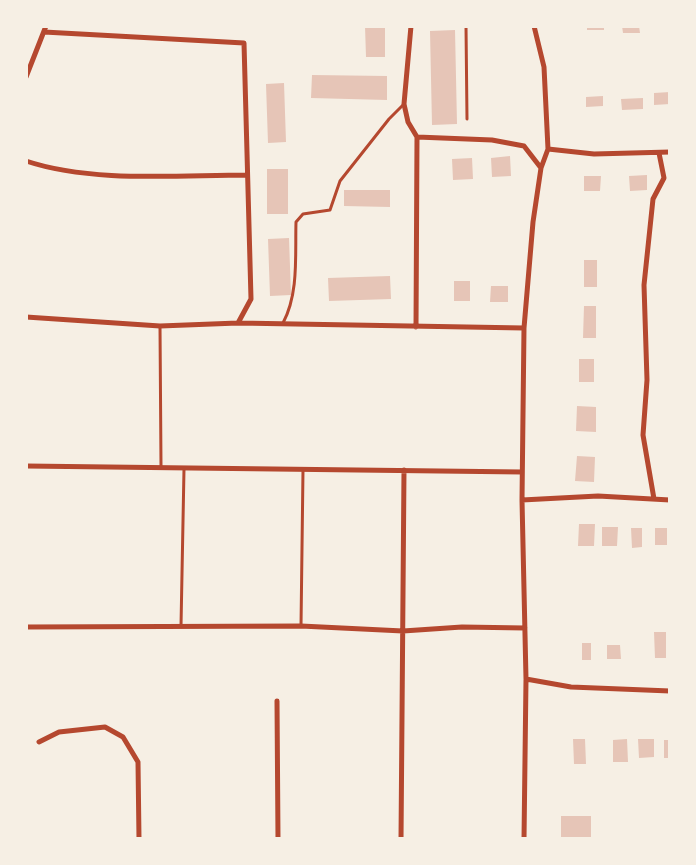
<!DOCTYPE html>
<style>
body{margin:0}
#map{position:relative;width:696px;height:865px;overflow:hidden;background:#f6efe4;font-family:Roboto,sans-serif}
canvas{display:block}
.frame{position:absolute;inset:0;border:28px solid #f6efe4;pointer-events:none}
</style>
<div id="map">
<canvas width="696" height="865"></canvas>
<div class="frame"></div>
</div>
<script>
const c = document.querySelector('canvas').getContext('2d');
c.lineJoin = 'round';
function fill(path, color) { c.fillStyle = color; c.fill(path, 'evenodd'); }
function trace(path, color, width, dash) { c.strokeStyle = color; c.lineWidth = width; c.lineCap = dash ? 'butt' : 'round'; c.setLineDash(dash || []); c.stroke(path); }
fill(new Path2D(`
 M 365,26 L 385,26 L 385,57 L 366,57 Z
 M 587,26 L 604,26 L 604,30 L 587,30 Z
 M 622,26 L 639,26 L 640,33 L 623,33 Z
 M 455,30 L 457,124 L 432,125 L 430,31 Z
 M 312,75 L 387,76 L 387,100 L 311,98 Z
 M 284,83 L 286,142 L 268,143 L 266,84 Z
 M 670,92 L 670,104 L 654,105 L 654,93 Z
 M 603,96 L 603,106 L 586,107 L 586,97 Z
 M 643,98 L 643,109 L 622,110 L 621,99 Z
 M 510,156 L 511,176 L 492,177 L 491,158 Z
 M 472,158 L 473,179 L 453,180 L 452,159 Z
 M 267,169 L 288,169 L 288,214 L 267,214 Z
 M 647,175 L 647,190 L 630,191 L 629,176 Z
 M 584,176 L 601,176 L 600,191 L 584,191 Z
 M 344,190 L 390,190 L 390,207 L 344,206 Z
 M 289,238 L 291,295 L 270,296 L 268,239 Z
 M 584,260 L 597,260 L 597,287 L 584,287 Z
 M 390,276 L 391,299 L 329,301 L 328,278 Z
 M 454,281 L 470,281 L 470,301 L 454,301 Z
 M 491,286 L 508,286 L 508,302 L 490,302 Z
 M 584,306 L 596,306 L 596,338 L 583,338 Z
 M 579,359 L 594,359 L 594,382 L 579,382 Z
 M 577,406 L 596,407 L 596,432 L 576,431 Z
 M 577,456 L 595,457 L 594,482 L 575,481 Z
 M 579,524 L 595,524 L 594,546 L 578,546 Z
 M 602,527 L 618,527 L 617,546 L 602,546 Z
 M 631,528 L 642,528 L 642,547 L 632,548 Z
 M 655,528 L 667,528 L 667,545 L 655,545 Z
 M 654,632 L 666,632 L 666,658 L 655,658 Z
 M 582,643 L 591,643 L 591,660 L 582,660 Z
 M 607,645 L 620,645 L 621,659 L 607,659 Z
 M 573,739 L 585,739 L 586,764 L 574,764 Z
 M 627,739 L 628,762 L 613,762 L 613,740 Z
 M 638,739 L 654,739 L 654,757 L 639,758 Z
 M 664,740 L 670,740 L 670,758 L 664,758 Z
 M 561,816 L 591,816 L 591,839 L 561,839 Z`), '#e6c5b7');
trace(new Path2D(`
 M 466,26 L 467,119
 M 283,323 C 299,293 295,255 296,222 L 303,214 L 330,210 L 340,181 L 389,119 L 404,104
 M 160,326 L 161,466
 M 181,626 L 184,469
 M 301,626 L 303,470`), '#b5482f', 3);
trace(new Path2D(`
 M 411,26 L 404,104 L 408,122 L 417,137 L 416,327
 M 534,26 L 544,67 L 548,149
 M 44,32 L 244,43 L 251,299 L 238,323
 M 26,77 L 46,26
 M 417,137 L 492,140 L 524,146 L 541,168
 M 26,161 C 92,183 177,175 247,175
 M 26,317 L 160,326 L 238,323 L 524,328
 M 26,466 L 522,472
 M 654,499 L 643,435 L 647,380 L 644,285 L 653,199 L 664,178 L 659,153
 M 522,500 L 598,496 L 670,500
 M 26,627 L 301,626 L 403,631 L 462,627 L 525,628
 M 526,679 L 571,687 L 670,691
 M 277,701 L 278,839
 M 39,742 L 59,732 L 105,727 L 123,737 L 138,762 L 139,839
 M 401,839 L 404,470
 M 524,839 L 526,679 L 522,500 L 524,328 L 533,222 L 541,168 L 548,149 L 594,154 L 670,152`), '#b5482f', 5);
</script>
